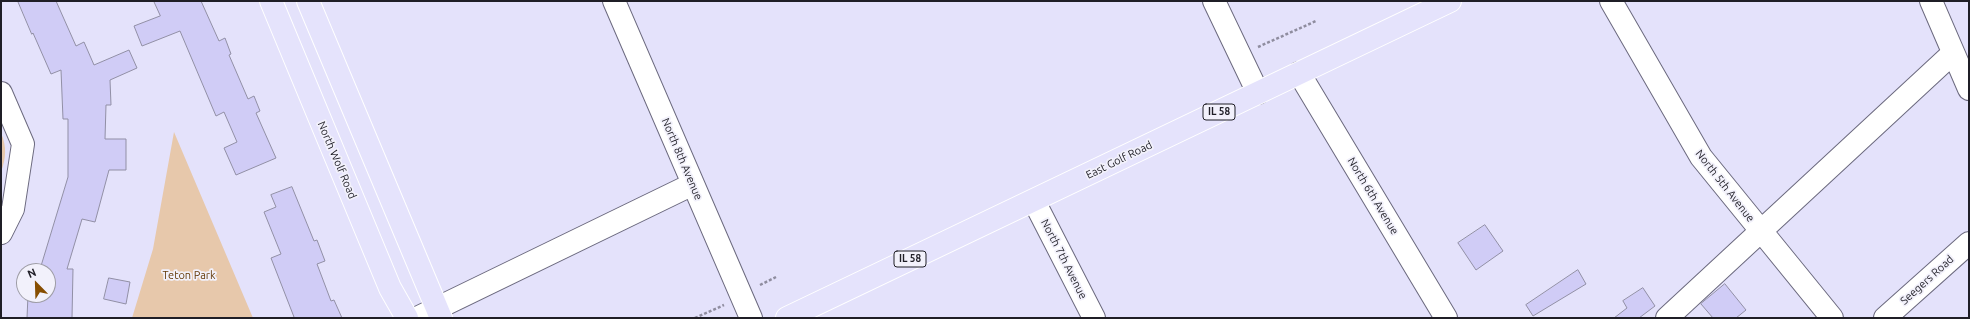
<!DOCTYPE html>
<style>
body{margin:0}
#map{position:relative;width:1970px;height:319px;overflow:hidden;background:#e4e2fb;font-family:Ubuntu,sans-serif}
canvas{display:block}
.frame{position:absolute;inset:0;border:2px solid #1f1e26;pointer-events:none}
.north{position:absolute;left:16px;top:263px;width:40px;height:40px;box-sizing:border-box;background:#f2f1fb;border:1px solid #9e9da6;border-radius:50%;rotate:337deg;font-size:11px;font-weight:700;line-height:16px;text-align:center;color:#1f1e26}
.north::after{content:'';display:block;margin:auto;width:14px;height:18px;background:#874e01;clip-path:polygon(50% 0,100% 100%,50% 72%,0 100%)}
</style>
<div id="map">
<canvas width="1970" height="319"></canvas>
<div class="frame"></div>
<div class="north">N</div>
</div>
<script>
const c = document.querySelector('canvas').getContext('2d');
c.lineJoin = 'round';
function fill(path, color) { c.fillStyle = color; c.fill(path, 'evenodd'); }
function trace(path, color, width, dash) { c.strokeStyle = color; c.lineWidth = width; c.lineCap = dash ? 'butt' : 'round'; c.setLineDash(dash || []); c.stroke(path); }
function label(font, color, halo, rows, align = 'center') {
  c.font = font + ' Ubuntu,sans-serif'; c.lineWidth = 3.5; c.setLineDash([]); c.textBaseline = 'middle'; c.strokeStyle = halo; c.fillStyle = color; for (const [text, x, y, turn = 0] of rows) {
    c.save(); c.translate(x, y); c.rotate((+turn || 0) * Math.PI / 180); c.textAlign = isNaN(turn) ? turn : align; if (halo) c.strokeText(text, 0, 0); c.fillText(text, 0, 0); c.restore();
  }
}
fill(new Path2D(`
 M 174,132 L 253,318 L 132,318 L 153,249 Z
 M 1,133 C 7,147 6,158 1,172 Z`), '#e7c8ab');
const building = new Path2D(`
 M 18,1 L 56,1 L 76,46 L 84,42 L 94,65 L 129,50 L 137,68 L 110,80 L 111,105 L 106,105 L 105,139 L 126,139 L 126,170 L 109,170 L 95,222 L 82,219 L 67,269 L 73,269 L 72,318 L 27,318 L 28,295 L 48,295 L 48,271 L 41,271 L 41,266 L 68,177 L 68,119 L 63,119 L 61,70 L 51,74 L 33,33 L 32,34 Z
 M 154,1 L 201,1 L 219,41 L 225,38 L 231,54 L 229,55 L 248,99 L 254,96 L 260,111 L 256,113 L 276,158 L 236,175 L 224,148 L 237,142 L 224,112 L 216,116 L 180,31 L 142,46 L 134,26 L 160,16 Z
 M 292,187 L 314,241 L 317,240 L 325,261 L 317,264 L 331,301 L 334,300 L 342,318 L 292,318 L 294,317 L 271,258 L 281,254 L 264,212 L 276,207 L 271,195 Z
 M 1485,225 L 1503,251 L 1476,270 L 1458,243 Z
 M 1578,270 L 1586,284 L 1533,316 L 1526,305 Z
 M 109,278 L 130,282 L 126,304 L 104,299 Z
 M 1725,284 L 1746,310 L 1736,318 L 1713,318 L 1701,304 Z
 M 1643,288 L 1655,306 L 1639,318 L 1614,318 L 1627,308 L 1623,301 Z`);
fill(building, '#d0ccf6');
trace(building, '#918fa5', 1);
const minor = new Path2D(`
 M 614,1 L 751,318
 M 1214,1 L 1258,93
 M 1611,1 L 1701,157 L 1832,318
 M 1931,1 L 1969,89
 M 1299,73 L 1446,318
 M 1,93 L 23,144 L 13,209 L 1,233
 M 1034,201 L 1094,318
 M 417,318 L 693,184
 M 1667,318 L 1953,53
 M 1885,318 L 1969,243`);
const major = new Path2D(`
 M 271,1 L 390,288 L 407,318
 M 308,1 L 441,318
 M 787,318 L 1450,1`);
trace(minor, '#6b697e', 24);
trace(major, '#fff', 24);
trace(new Path2D(`
 M 1258,47 L 1316,21
 M 760,285 L 776,277
 M 695,318 L 724,305`), '#8f8d9f', 2.5, [3, 2]);
trace(minor, '#fff', 22);
trace(major, '#e5e3fc', 22);
for (const [x, y, w] of [
 [1219,112,32],
 [910,259,32]
]) { const box = new Path2D(); box.roundRect(x - w / 2, y - 8, w, 16, 3); c.fillStyle = '#f2f1fb'; c.fill(box); trace(box, '#1f1e26', 1); }
label('bold 10px', '#1f1e26', null, [
 ["IL 58",1219,112],
 ["IL 58",910,259]
]);
label('11px', '#1f1e26', '#f2f1fb', [
 ["North 8th Avenue",682,159,67],
 ["North Wolf Road",337,160,67],
 ["East Golf Road",1119,160,-26],
 ["North 5th Avenue",1725,186,52],
 ["North 6th Avenue",1373,196,59],
 ["North 7th Avenue",1064,259,63],
 ["Seegers Road",1927,280,-42]
]);
label('11px', '#643a09', '#f2f1fb', [
 ["Teton Park",189,275]
]);
</script>
